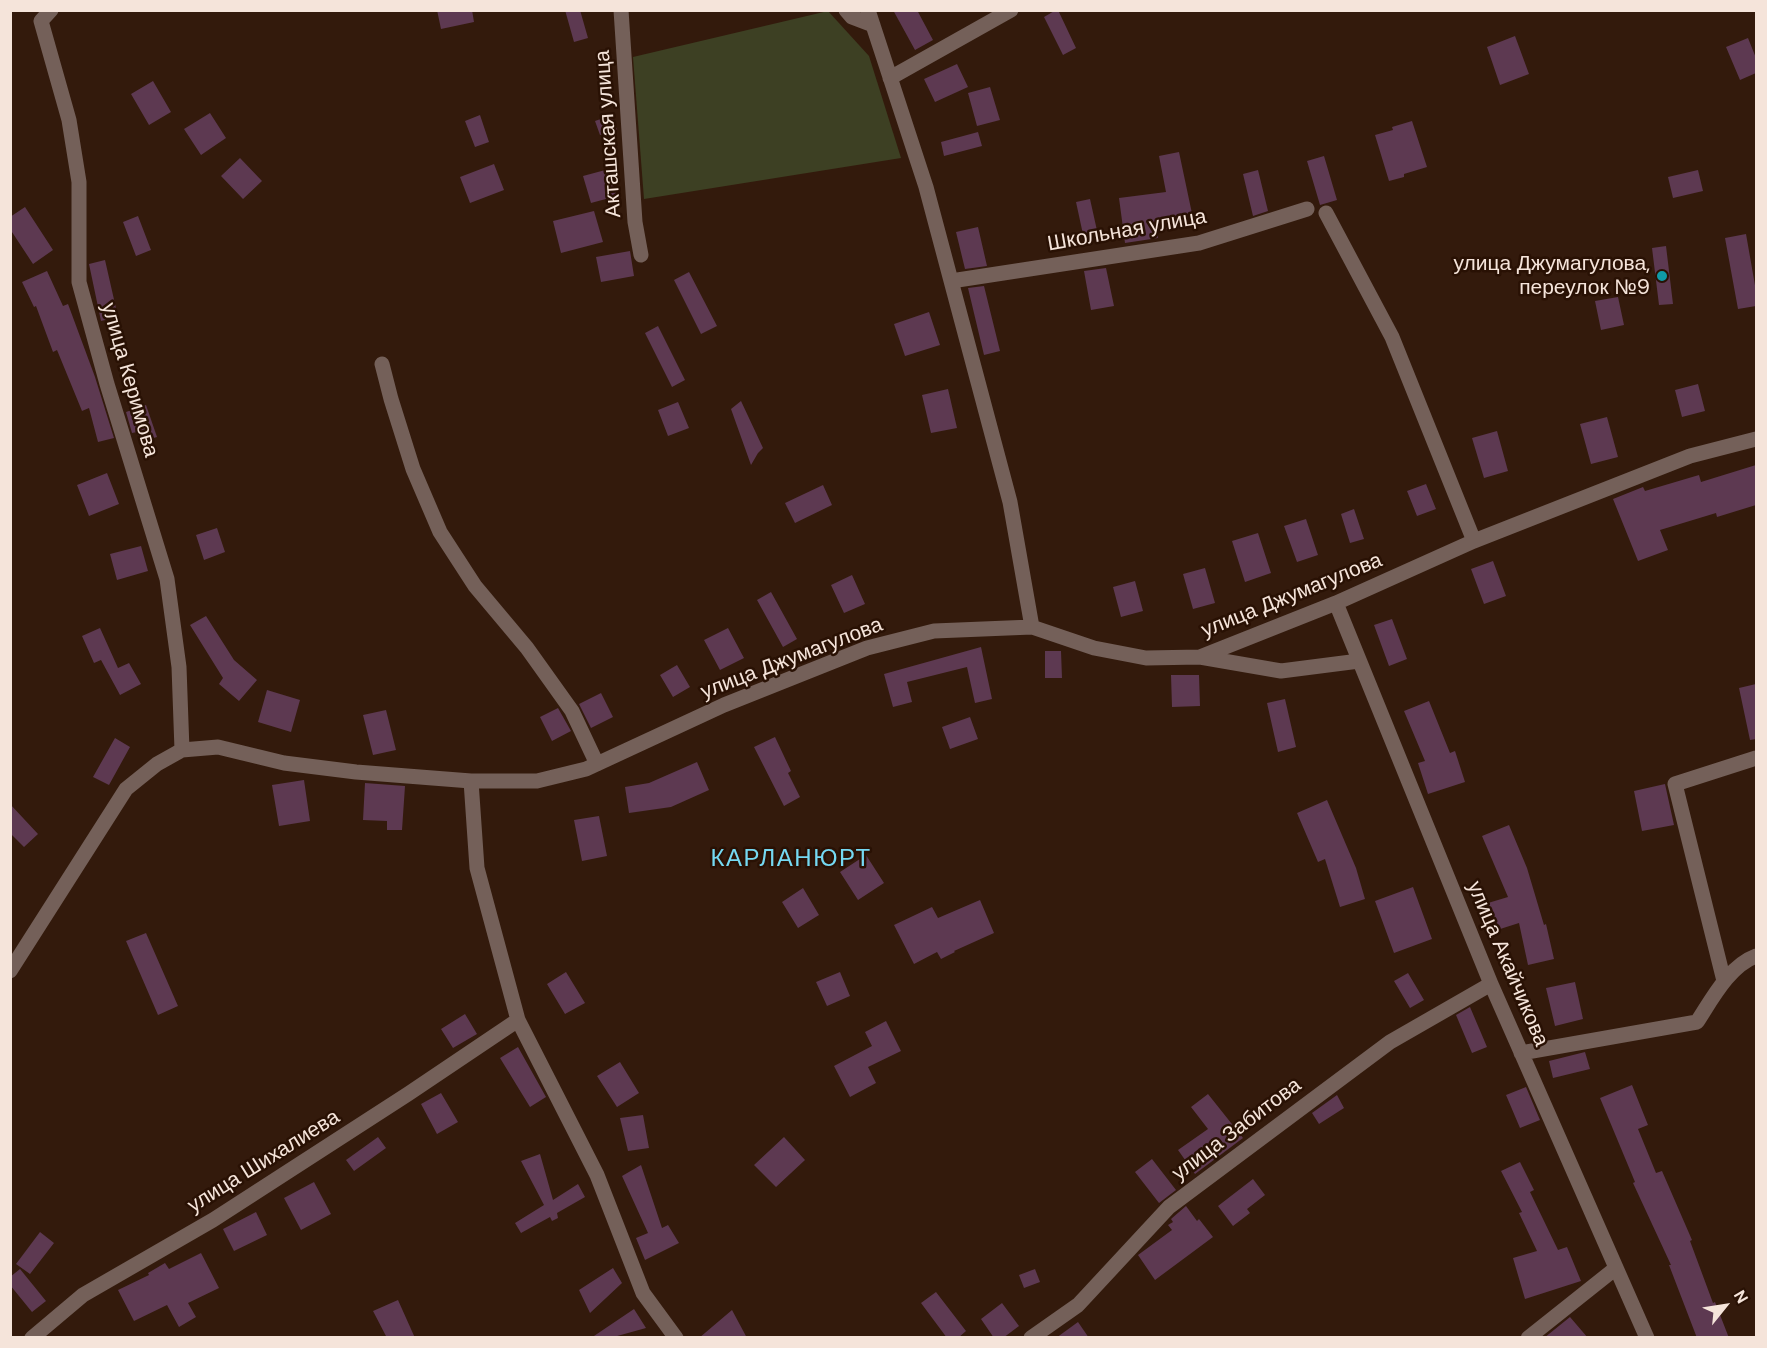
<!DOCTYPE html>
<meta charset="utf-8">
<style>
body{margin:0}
#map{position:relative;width:1767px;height:1348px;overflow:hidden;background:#331a0c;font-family:"DM Sans",sans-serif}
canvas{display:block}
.frame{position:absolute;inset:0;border:12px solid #f5e4da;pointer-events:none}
.north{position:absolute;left:1695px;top:1276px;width:60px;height:60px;-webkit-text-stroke:4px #291104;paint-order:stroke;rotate:60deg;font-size:16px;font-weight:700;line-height:24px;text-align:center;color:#f5e4da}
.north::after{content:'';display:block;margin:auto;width:21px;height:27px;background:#f5e4da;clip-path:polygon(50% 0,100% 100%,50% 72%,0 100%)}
</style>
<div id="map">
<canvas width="1767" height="1348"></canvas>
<div class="frame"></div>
<div class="north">N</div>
</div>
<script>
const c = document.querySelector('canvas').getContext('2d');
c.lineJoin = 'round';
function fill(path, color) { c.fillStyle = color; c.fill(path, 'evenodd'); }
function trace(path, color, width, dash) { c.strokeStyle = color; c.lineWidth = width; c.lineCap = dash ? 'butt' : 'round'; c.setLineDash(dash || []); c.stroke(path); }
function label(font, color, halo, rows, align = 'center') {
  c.font = font + ' "DM Sans",sans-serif'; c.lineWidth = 5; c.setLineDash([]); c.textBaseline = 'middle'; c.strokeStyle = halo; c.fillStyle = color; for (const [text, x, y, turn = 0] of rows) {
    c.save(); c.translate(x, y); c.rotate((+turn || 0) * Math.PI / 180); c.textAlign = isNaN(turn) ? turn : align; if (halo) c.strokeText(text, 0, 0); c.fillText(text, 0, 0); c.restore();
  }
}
fill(new Path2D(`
 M 828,11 L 869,56 L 901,158 L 644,199 L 633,57 Z`), '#3d4023');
fill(new Path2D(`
 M 437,10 L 472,10 L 474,22 L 441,29 Z
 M 565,10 L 580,10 L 588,38 L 574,42 Z
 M 893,10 L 917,10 L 933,40 L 915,50 Z
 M 1056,10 L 1058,10 L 1076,48 L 1063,55 L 1044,17 Z
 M 1515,36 L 1529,74 L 1500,85 L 1487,47 Z
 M 1748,38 L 1756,58 L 1756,73 L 1740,80 L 1726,47 Z
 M 957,64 L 968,87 L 935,102 L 924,79 Z
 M 153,81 L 171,112 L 149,125 L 131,94 Z
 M 990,87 L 1000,120 L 977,126 L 968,93 Z
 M 210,113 L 226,138 L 201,155 L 184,129 Z
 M 480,115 L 489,142 L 475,147 L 465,121 Z
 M 612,115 L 617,130 L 600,135 L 595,121 Z
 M 1412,121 L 1427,167 L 1404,174 L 1404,177 L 1389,181 L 1375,135 L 1393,130 L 1392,127 Z
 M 978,132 L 982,146 L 944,156 L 941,142 Z
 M 1179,152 L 1194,223 L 1158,231 L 1158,238 L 1125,243 L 1119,198 L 1166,192 L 1159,156 Z
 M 1324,156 L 1337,200 L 1320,205 L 1307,161 Z
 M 240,158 L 262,181 L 243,199 L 221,176 Z
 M 494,164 L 504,190 L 470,203 L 460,177 Z
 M 609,169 L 617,196 L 591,203 L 583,176 Z
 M 1258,170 L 1268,211 L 1253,216 L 1243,174 Z
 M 1698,170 L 1703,191 L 1673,198 L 1668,177 Z
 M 1090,199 L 1098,235 L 1084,239 L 1076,202 Z
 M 25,207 L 53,250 L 33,264 L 10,229 L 10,217 Z
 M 594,211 L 603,242 L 561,253 L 553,221 Z
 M 138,216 L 151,250 L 136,256 L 123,222 Z
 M 978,227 L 987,266 L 965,269 L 956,232 Z
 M 1746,234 L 1756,291 L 1756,306 L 1738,309 L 1725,238 Z
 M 1666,246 L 1673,304 L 1659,305 L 1652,248 Z
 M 630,251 L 634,276 L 601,282 L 596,257 Z
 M 105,260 L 118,317 L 101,321 L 89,264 Z
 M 1106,268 L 1114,306 L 1091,310 L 1084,271 Z
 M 47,271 L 63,306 L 68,304 L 95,377 L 114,438 L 98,442 L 89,408 L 82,411 L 57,350 L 53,352 L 36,306 L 34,307 L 22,282 Z
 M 689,272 L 717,326 L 701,334 L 674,280 Z
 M 984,286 L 1000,351 L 984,355 L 968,288 Z
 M 1618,297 L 1624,325 L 1601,330 L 1595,301 Z
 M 929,312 L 940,345 L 905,356 L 894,324 Z
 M 658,326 L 685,380 L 672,387 L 645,333 Z
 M 1698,384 L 1705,411 L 1682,417 L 1675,390 Z
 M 948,389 L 957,428 L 931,433 L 922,395 Z
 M 741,401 L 763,448 L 758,453 L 751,465 L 731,409 Z
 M 678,402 L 689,428 L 668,436 L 658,410 Z
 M 146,405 L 157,437 L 140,442 L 137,432 L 132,433 L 126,412 Z
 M 1607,417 L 1618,457 L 1591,464 L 1580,424 Z
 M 1497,431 L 1508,471 L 1484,478 L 1472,438 Z
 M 1756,465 L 1756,505 L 1717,517 L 1716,513 L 1660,530 L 1668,550 L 1638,561 L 1613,499 L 1643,487 L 1645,491 L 1699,475 L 1701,482 Z
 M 107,473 L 119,504 L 89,516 L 77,485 Z
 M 1426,484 L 1436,509 L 1417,516 L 1407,491 Z
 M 823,485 L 832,505 L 795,523 L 785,503 Z
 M 1354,509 L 1364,539 L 1350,543 L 1341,514 Z
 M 1306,519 L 1318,555 L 1297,562 L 1284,526 Z
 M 217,528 L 225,552 L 204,560 L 196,535 Z
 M 1258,533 L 1271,573 L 1245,582 L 1232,541 Z
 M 141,546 L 148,571 L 117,580 L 110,554 Z
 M 1493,561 L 1506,596 L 1484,604 L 1471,569 Z
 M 1205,568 L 1215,603 L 1193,609 L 1183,574 Z
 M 852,575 L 865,604 L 844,613 L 831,585 Z
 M 1135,581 L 1143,611 L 1121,617 L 1113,587 Z
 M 771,592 L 797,639 L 783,647 L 757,600 Z
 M 206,616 L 234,660 L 257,680 L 239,701 L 219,684 L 223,678 L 190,625 Z
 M 1392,619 L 1407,659 L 1389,666 L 1374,625 Z
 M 100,628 L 118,668 L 129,663 L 141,684 L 120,695 L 101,660 L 94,663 L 82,636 Z
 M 728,628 L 744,658 L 720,670 L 704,640 Z
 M 981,647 L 992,699 L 975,703 L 967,667 L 907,682 L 912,702 L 893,707 L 884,674 Z
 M 1045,651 L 1061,651 L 1062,678 L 1045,678 Z
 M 677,665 L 690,687 L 673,697 L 660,675 Z
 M 1171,675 L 1199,675 L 1200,706 L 1172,707 Z
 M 1756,684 L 1756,739 L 1750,740 L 1739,688 Z
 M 267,690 L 300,700 L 291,732 L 258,722 Z
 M 601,693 L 613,717 L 591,728 L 579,704 Z
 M 1285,699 L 1296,747 L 1278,752 L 1267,703 Z
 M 1429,701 L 1450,753 L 1455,751 L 1465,782 L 1428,794 L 1418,763 L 1425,761 L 1404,711 Z
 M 558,708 L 571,731 L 552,741 L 540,717 Z
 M 386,710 L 396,750 L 373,755 L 363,715 Z
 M 970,717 L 978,739 L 950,749 L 942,727 Z
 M 775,737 L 791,771 L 788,773 L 800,797 L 784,806 L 754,747 Z
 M 115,738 L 130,747 L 109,785 L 93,777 Z
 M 697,762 L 709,790 L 671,807 L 629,813 L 625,787 L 649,783 Z
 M 304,780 L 310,821 L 279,826 L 272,785 Z
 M 365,783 L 405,786 L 402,830 L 387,830 L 387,821 L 363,820 Z
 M 1665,784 L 1674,825 L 1642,831 L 1634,791 Z
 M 1327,800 L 1356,868 L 1365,899 L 1340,907 L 1325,859 L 1318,862 L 1297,813 Z
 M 10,804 L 38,834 L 24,847 L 10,833 Z
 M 599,816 L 607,856 L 582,861 L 574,820 Z
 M 1509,825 L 1527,868 L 1544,925 L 1546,924 L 1554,959 L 1528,965 L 1519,923 L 1497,930 L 1488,903 L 1508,897 L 1482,836 Z
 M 866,855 L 884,883 L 858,900 L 840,872 Z
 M 1413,887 L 1432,939 L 1394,953 L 1375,901 Z
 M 803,888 L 819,915 L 798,928 L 782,902 Z
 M 980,900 L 994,933 L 954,951 L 955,952 L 941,959 L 937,952 L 914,964 L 894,925 L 932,907 L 938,918 Z
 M 146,933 L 178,1006 L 158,1015 L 126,941 Z
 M 566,972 L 585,1003 L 565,1014 L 547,984 Z
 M 840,972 L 850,996 L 827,1006 L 816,982 Z
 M 1408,973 L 1424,1000 L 1410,1008 L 1394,981 Z
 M 1575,982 L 1583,1019 L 1555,1026 L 1546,988 Z
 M 1470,1007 L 1487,1047 L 1472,1053 L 1456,1015 Z
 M 465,1014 L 477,1034 L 453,1048 L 441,1029 Z
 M 886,1021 L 901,1051 L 868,1067 L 876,1083 L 850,1097 L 834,1066 L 872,1046 L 865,1032 Z
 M 518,1047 L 546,1097 L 530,1107 L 500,1058 Z
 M 1585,1052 L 1590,1069 L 1553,1078 L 1549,1061 Z
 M 620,1062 L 639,1093 L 617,1107 L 597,1076 Z
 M 1632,1085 L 1648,1125 L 1638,1129 L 1656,1173 L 1662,1171 L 1692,1240 L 1690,1241 L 1713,1303 L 1715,1302 L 1729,1338 L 1697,1338 L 1669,1265 L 1671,1265 L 1633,1183 L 1635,1182 L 1600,1098 Z
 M 1526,1087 L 1540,1120 L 1520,1128 L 1506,1095 Z
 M 441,1093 L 458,1122 L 437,1134 L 421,1104 Z
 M 1208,1094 L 1243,1138 L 1195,1174 L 1178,1150 L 1208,1129 L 1191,1107 Z
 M 1337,1095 L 1344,1108 L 1319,1124 L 1312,1113 Z
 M 643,1115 L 649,1148 L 628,1151 L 620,1118 Z
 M 378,1137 L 386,1148 L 354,1171 L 346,1160 Z
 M 784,1137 L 805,1160 L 776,1187 L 754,1165 Z
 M 540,1154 L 553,1200 L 578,1184 L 585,1197 L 557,1213 L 558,1218 L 552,1221 L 550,1217 L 521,1233 L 515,1223 L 544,1205 L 521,1161 Z
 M 1152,1159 L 1176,1190 L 1159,1203 L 1135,1172 Z
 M 1520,1162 L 1534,1190 L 1530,1192 L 1558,1250 L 1567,1247 L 1581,1281 L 1525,1299 L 1513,1258 L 1537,1251 L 1519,1213 L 1522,1212 L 1501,1171 Z
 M 641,1165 L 662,1228 L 668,1225 L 679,1243 L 645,1260 L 636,1238 L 648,1233 L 622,1176 Z
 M 1253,1179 L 1265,1195 L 1247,1209 L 1250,1213 L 1233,1226 L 1218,1206 Z
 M 314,1182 L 331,1214 L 301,1230 L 284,1198 Z
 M 1186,1206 L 1197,1221 L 1199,1219 L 1213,1237 L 1155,1280 L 1138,1255 L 1172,1230 L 1168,1225 L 1173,1222 L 1171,1219 Z
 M 256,1212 L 267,1235 L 234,1251 L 223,1229 Z
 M 40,1232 L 54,1243 L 30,1274 L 16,1264 Z
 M 201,1253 L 219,1288 L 188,1303 L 196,1317 L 179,1327 L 167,1305 L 134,1321 L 118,1290 L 149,1275 L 148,1273 L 165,1263 L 169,1269 Z
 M 613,1268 L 622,1283 L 590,1313 L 579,1290 Z
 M 20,1269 L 46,1301 L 32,1312 L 10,1285 L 10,1277 Z
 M 1035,1269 L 1040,1282 L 1024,1288 L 1019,1275 Z
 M 936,1292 L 966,1331 L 958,1338 L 947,1338 L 921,1303 Z
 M 398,1300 L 415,1338 L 387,1338 L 373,1311 Z
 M 1002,1303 L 1019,1326 L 1003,1338 L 994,1338 L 981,1319 Z
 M 634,1309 L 646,1328 L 610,1338 L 591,1338 Z
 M 732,1310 L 747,1338 L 699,1338 Z
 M 1570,1317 L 1588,1338 L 1544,1338 Z
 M 1078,1322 L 1089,1338 L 1056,1338 Z`), '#5d3951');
trace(new Path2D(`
 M 51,10 L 41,21 L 69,120 L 79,182 L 79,282 L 107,384 L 167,579 L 179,667 L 182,750
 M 621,10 L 635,222 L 641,255
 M 846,10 L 852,17 L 873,25
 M 868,10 L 926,187 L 1010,502 L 1032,627
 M 890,78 L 1011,10
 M 1326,213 L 1392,337 L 1474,541
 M 951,281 L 1199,243 L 1307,209
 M 382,364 L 391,399 L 413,469 L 440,532 L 475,586 L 527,648 L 572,711 L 597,764
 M 1336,603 L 1491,984 L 1647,1338
 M 1200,657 L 1281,671 L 1359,661
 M 471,781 L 477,868 L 518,1020 L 597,1175 L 643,1293 L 676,1338
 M 10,971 L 126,789 L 157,764 L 182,750 L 218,747 L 284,763 L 356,772 L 471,781 L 537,781 L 586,769 L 724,705 L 867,648 L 934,631 L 1032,627 L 1094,648 L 1146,658 L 1200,657 L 1336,603 L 1474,541 L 1690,456 L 1756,439
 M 1724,981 L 1675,784 L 1756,758
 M 1521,1053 L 1697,1022 C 1712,999 1729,966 1756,956
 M 32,1338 L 83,1295 L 213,1220 L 408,1094 L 518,1020
 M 1031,1338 L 1078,1305 L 1169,1207 L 1390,1042 L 1491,984
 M 1528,1338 L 1616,1268`), '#746059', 15);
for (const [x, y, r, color] of [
 [1662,276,6,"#0f9aa8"]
]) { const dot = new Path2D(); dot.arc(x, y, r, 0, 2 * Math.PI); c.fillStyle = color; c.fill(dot); trace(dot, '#291104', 2); }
label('21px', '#f5e4da', '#291104', [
 ["Акташская улица",609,134,-94],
 ["Школьная улица",1127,231,-10],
 ["улица Керимова",129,380,74],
 ["улица Джумагулова",1292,596,-22],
 ["улица Джумагулова",792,659,-21],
 ["улица Акайчикова",1507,964,67],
 ["улица Забитова",1237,1130,-37],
 ["улица Шихалиева",264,1162,-32]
]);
label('21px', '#f5e4da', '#291104', [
 ["улица Джумагулова,",1650,264],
 ["переулок №9",1650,288]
], 'right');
c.letterSpacing = '1.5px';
label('24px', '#75d9f2', '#291104', [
 ["КАРЛАНЮРТ",791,860]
]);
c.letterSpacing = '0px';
</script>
